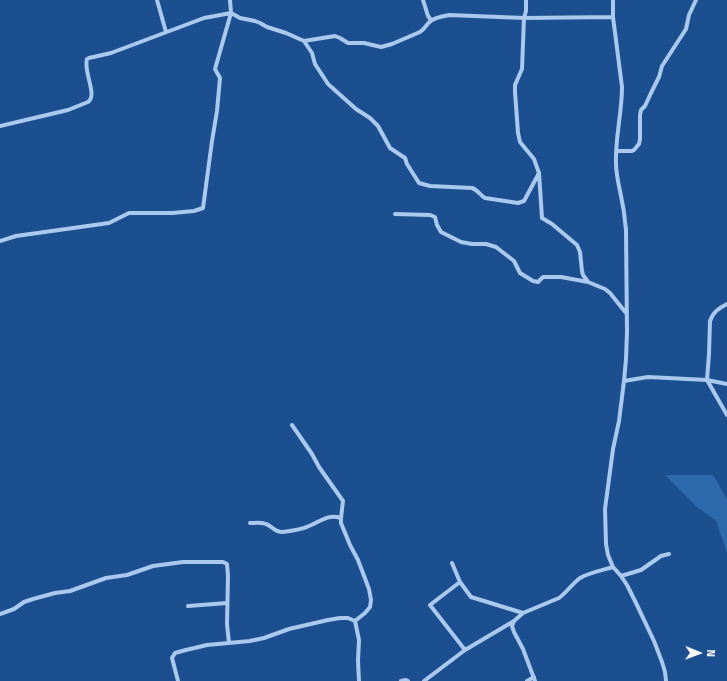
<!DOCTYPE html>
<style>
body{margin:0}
#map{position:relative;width:727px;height:681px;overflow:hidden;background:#1b4f8f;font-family:"Titillium Web",sans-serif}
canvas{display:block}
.north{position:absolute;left:679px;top:633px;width:40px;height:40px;-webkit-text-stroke:3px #1b4f8f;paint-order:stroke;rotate:91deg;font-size:11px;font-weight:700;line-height:16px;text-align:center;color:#fff}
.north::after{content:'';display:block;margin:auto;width:14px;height:18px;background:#fff;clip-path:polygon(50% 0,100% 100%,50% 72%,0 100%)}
</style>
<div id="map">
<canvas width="727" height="681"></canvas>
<div class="north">N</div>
</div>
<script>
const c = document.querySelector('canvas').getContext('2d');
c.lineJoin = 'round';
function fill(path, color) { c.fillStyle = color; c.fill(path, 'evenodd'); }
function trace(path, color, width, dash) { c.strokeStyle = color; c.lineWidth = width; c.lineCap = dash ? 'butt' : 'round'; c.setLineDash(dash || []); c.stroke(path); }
fill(new Path2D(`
 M 665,475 L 713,475 L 727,499 L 727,553 L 716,521 L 697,507 Z`), '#2e69ad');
trace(new Path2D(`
 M 157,0 L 166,32
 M 423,0 L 428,16 L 431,20
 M 526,0 L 526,11 L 524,18 L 522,69 L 515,85 L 515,92 L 517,119 L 518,133 L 520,142 L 534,159 L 539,173 L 542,218 L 552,224 L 577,245 L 580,252 L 582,271 L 583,275 L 588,282 L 605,289 L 610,293 L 626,313
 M 613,0 L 613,17 L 622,87 C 622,113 615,138 616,163 C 616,173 618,182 620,191 C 623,204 625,217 626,230 L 627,332 L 626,359 L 624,381 L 619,421 L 613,449 L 605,509 L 606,544 L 608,555 L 613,567 L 621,576 L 627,585 L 636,603 L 654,641 L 662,662 L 665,672 L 666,681
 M 304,41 L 335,36 L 340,38 L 348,43 L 364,43 L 381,47 L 392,44 L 420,32 C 425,29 427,23 432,20 C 437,17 444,16 449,15 L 524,18 L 613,17
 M 0,126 L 68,110 L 88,102 C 98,95 83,72 87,59 L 89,58 L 111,53 L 204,18 L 231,13 L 240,18 L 255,21 L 260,23 L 267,27 L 286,33 L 304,41 L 312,53 L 315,64 L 328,84 L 356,109 L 370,118 L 378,126 L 390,148 L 405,158 L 407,164 L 419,183 L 430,186 L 472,188 C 478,190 480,195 485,198 L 518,203 L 524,201 L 539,173
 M 616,151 L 632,151 L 634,150 L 639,144 L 640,139 L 640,115 L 641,110 L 645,106 L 651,93 L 659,77 L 662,66 L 686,29 L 689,15 L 696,0
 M 395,214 L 430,215 L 435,217 L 437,225 L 441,232 L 461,242 L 472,244 L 486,244 L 496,247 L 514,261 L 520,273 L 533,281 L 538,282 L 543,277 L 561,277 L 588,282
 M 0,241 L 16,236 L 109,223 L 129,213 L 172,213 L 194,211 L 203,208 L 212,141 L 217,111 L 220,78 L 215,69 L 231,13 L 230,0
 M 727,304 C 719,308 713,312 710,321 L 709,354 L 707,380 L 727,415
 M 624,381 L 648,377 L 707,380 L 727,384
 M 292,425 L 312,454 L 319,467 L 343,501 L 341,518 L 341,523 L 350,545 L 358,560 L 369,589 L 371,600 L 370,607 L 365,613 L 355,621
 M 250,523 C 255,523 261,522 266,524 C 272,526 275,532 282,532 C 291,531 301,530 309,526 C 322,521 327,514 341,518
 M 452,563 L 460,582 L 471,597 L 523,613
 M 621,576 L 641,570 L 661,556 L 669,554
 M 460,582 L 430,605 L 465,650
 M 188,606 L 227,603
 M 0,614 L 14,609 L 24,602 L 33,599 L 55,593 L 70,591 L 106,578 L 127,575 L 153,566 L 183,562 L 223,562 L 227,564 L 228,576 L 227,624 L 229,643
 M 355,621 L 359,640 L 358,661 L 359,681
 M 178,681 L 172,658 L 175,653 L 186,650 L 207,645 L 250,641 L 264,638 L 289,629 L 328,620 L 340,618 L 348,618 L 355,621
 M 401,681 L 406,680 L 408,681
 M 424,681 L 465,650 L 514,621
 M 527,681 L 534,677
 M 535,681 L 523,649 L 514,632 L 512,626 L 514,621 L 523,613 L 559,598 C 567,592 572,584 580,578 C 588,573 603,570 613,567`), '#a9c9ee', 4);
</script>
